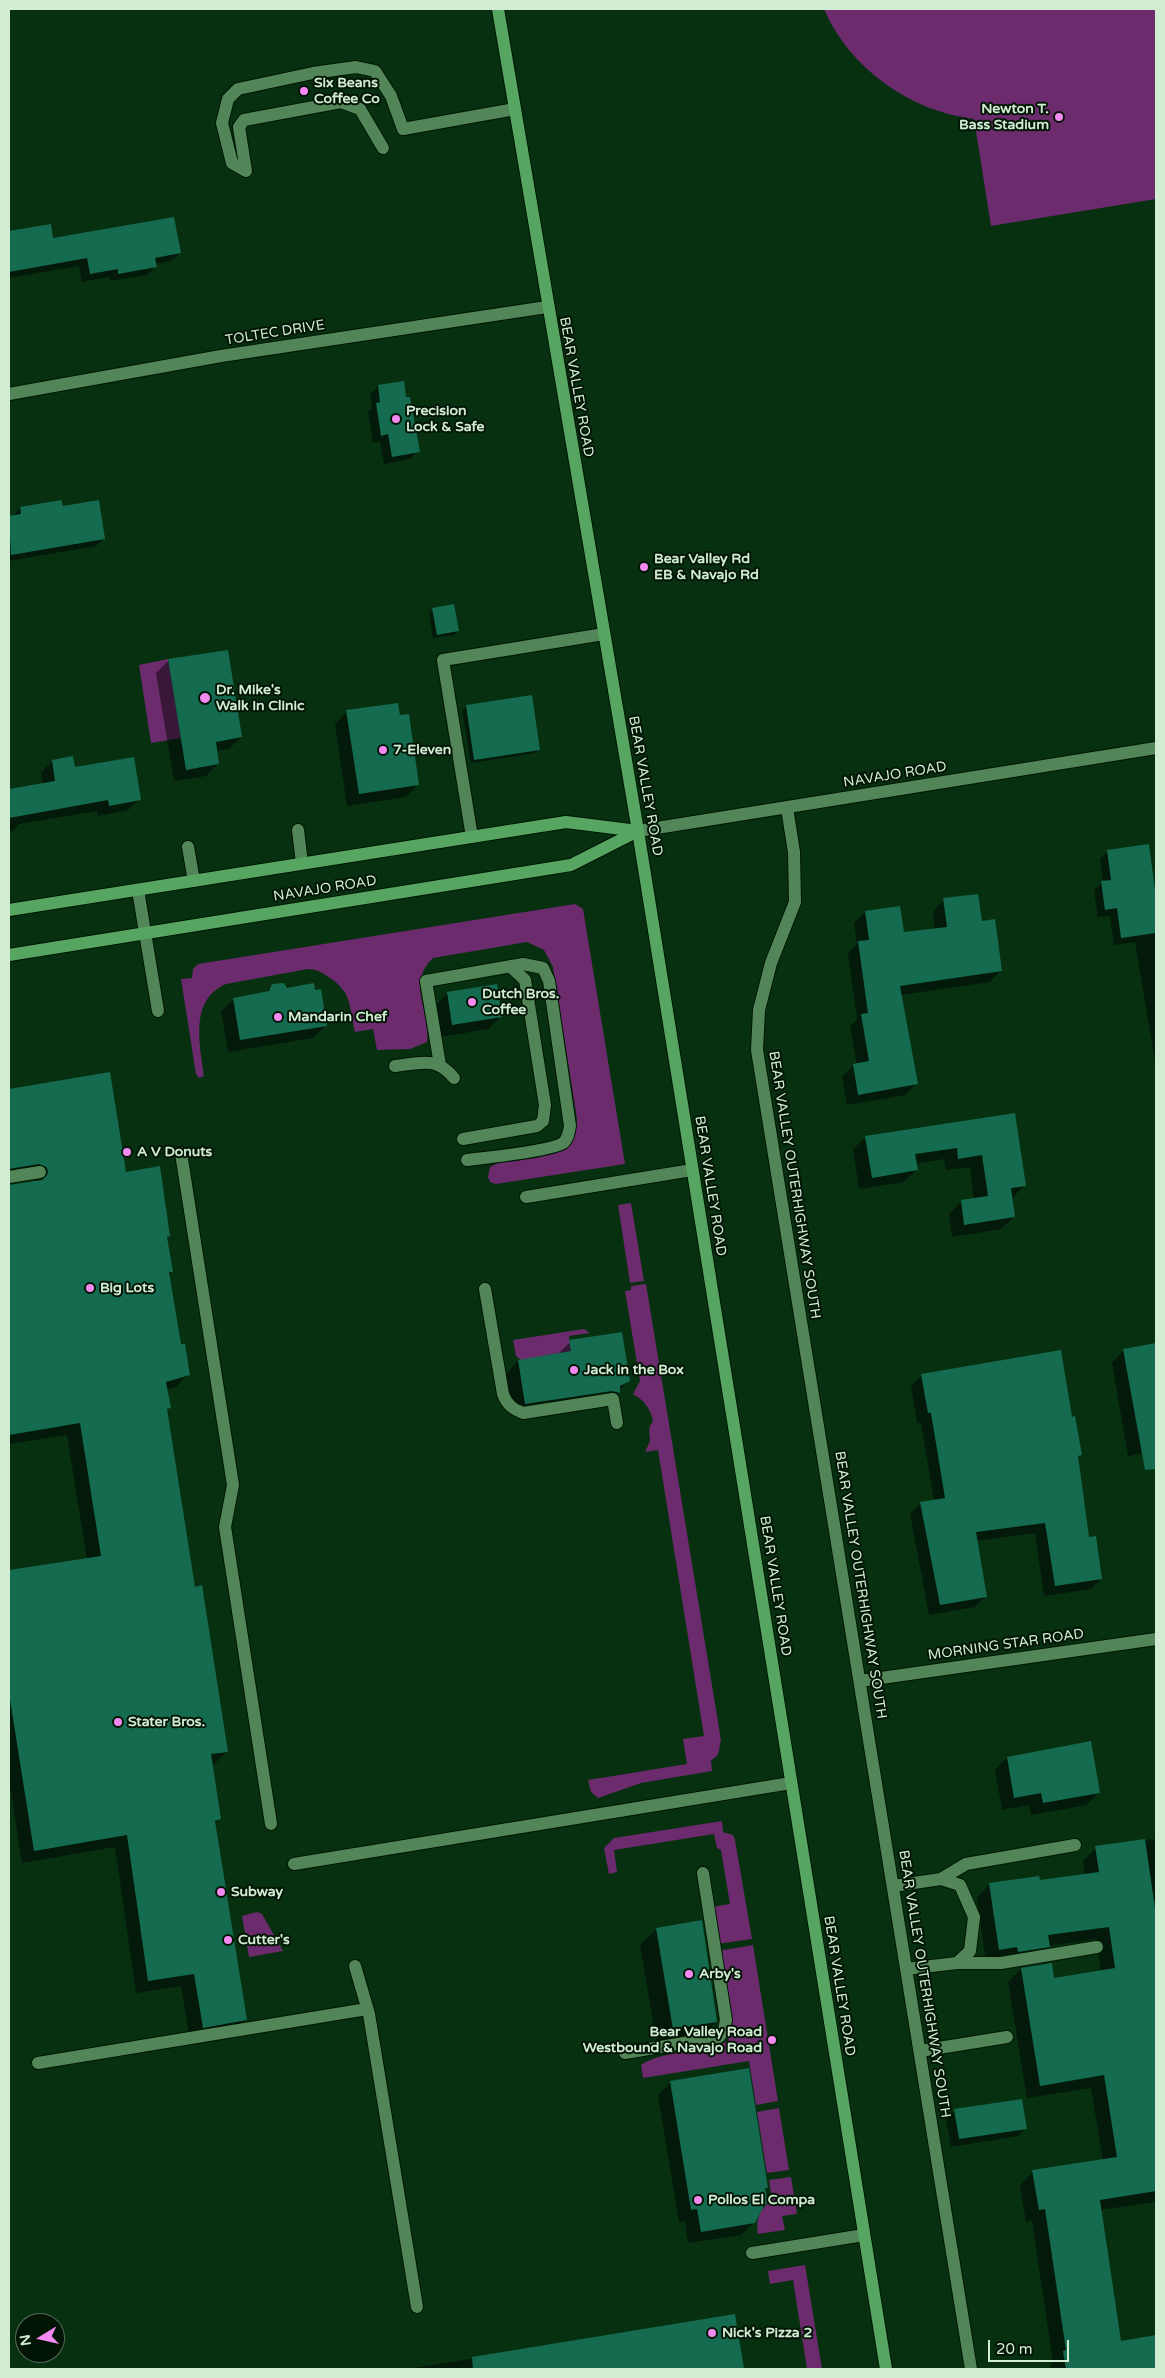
<!DOCTYPE html>
<style>
body{margin:0}
#map{position:relative;width:1165px;height:2378px;overflow:hidden;background:#073011;font-family:"Varela Round",sans-serif}
canvas{display:block}
.frame{position:absolute;inset:0;border:10px solid #d1ecd3;pointer-events:none}
.north{position:absolute;left:15px;top:2313px;width:50px;height:50px;box-sizing:border-box;background:#021505;border:1px solid #556b57;border-radius:50%;rotate:261deg;font-size:14px;font-weight:700;line-height:20px;text-align:center;color:#d1ecd3}
.north::after{content:'';display:block;margin:auto;width:18px;height:22px;background:#f28af2;clip-path:polygon(50% 0,100% 100%,50% 72%,0 100%)}
.scale{position:absolute;left:988px;top:2340px;width:81px;height:22px;box-sizing:border-box;border:2px solid #d1ecd3;border-top:0;padding-left:6px;font-size:15px;line-height:18px;white-space:nowrap;color:#d1ecd3;-webkit-text-stroke:4px #021505;paint-order:stroke}
</style>
<div id="map">
<canvas width="1165" height="2378"></canvas>
<div class="frame"></div>
<div class="north">N</div>
<div class="scale">20 m</div>
</div>
<script>
const c = document.querySelector('canvas').getContext('2d');
c.lineJoin = 'round';
function fill(path, color) { c.fillStyle = color; c.fill(path, 'evenodd'); }
function trace(path, color, width, dash) { c.strokeStyle = color; c.lineWidth = width; c.lineCap = dash ? 'butt' : 'round'; c.setLineDash(dash || []); c.stroke(path); }
function label(font, color, halo, rows, align = 'center') {
  c.font = font + ' "Varela Round",sans-serif'; c.lineWidth = 4; c.setLineDash([]); c.textBaseline = 'middle'; c.strokeStyle = halo; c.fillStyle = color; for (const [text, x, y, turn = 0] of rows) {
    c.save(); c.translate(x, y); c.rotate((+turn || 0) * Math.PI / 180); c.textAlign = isNaN(turn) ? turn : align; if (halo) c.strokeText(text, 0, 0); c.fillText(text, 0, 0); c.restore();
  }
}
fill(new Path2D(`
 M 824,9 L 1156,9 L 1156,199 L 991,226 L 974,119 C 910,111 850,69 824,9 Z
 M 168,659 L 181,738 L 151,743 L 139,665 Z
 M 575,904 L 583,909 L 625,1164 L 496,1184 L 490,1182 L 488,1177 L 490,1167 L 498,1163 C 531,1157 574,1161 577,1119 L 553,967 L 544,950 L 527,942 L 433,958 C 406,983 431,1011 427,1042 L 410,1049 L 377,1050 L 373,1029 L 355,1032 C 349,1008 353,993 330,978 C 323,973 317,969 308,969 L 226,984 C 189,1000 200,1044 204,1076 L 199,1078 L 196,1074 L 181,979 L 192,978 L 193,969 L 198,964 Z
 M 631,1203 L 644,1281 L 630,1283 L 618,1205 Z
 M 646,1284 L 721,1740 C 718,1749 722,1755 711,1760 L 712,1771 L 641,1783 L 598,1798 L 591,1792 L 588,1780 L 687,1764 L 683,1739 L 704,1736 L 658,1450 L 645,1452 L 650,1441 C 650,1434 647,1427 653,1422 C 651,1409 644,1400 633,1394 L 640,1381 L 625,1291 L 631,1290 L 631,1286 Z
 M 584,1329 L 590,1333 L 569,1336 L 571,1351 L 521,1360 L 516,1356 L 513,1340 Z
 M 722,1821 L 723,1832 L 733,1835 L 735,1840 L 752,1939 L 717,1944 L 711,1907 L 730,1904 L 721,1850 L 717,1848 L 714,1834 L 614,1850 L 617,1872 L 609,1874 L 604,1848 L 614,1838 Z
 M 257,1912 L 262,1914 L 283,1951 L 249,1957 L 242,1916 Z
 M 753,1945 L 778,2101 L 756,2105 L 749,2061 L 643,2078 L 641,2065 C 667,2048 700,2056 728,2041 L 731,2027 L 718,1951 Z
 M 779,2108 L 789,2170 L 767,2173 L 757,2112 Z
 M 791,2177 L 797,2214 L 782,2216 L 785,2230 L 758,2234 C 756,2219 759,2210 772,2200 L 769,2180 Z
 M 805,2265 L 822,2369 L 807,2369 L 793,2280 L 770,2284 L 768,2271 Z`), '#6b2b6c');
fill(new Path2D(`
 M 50,226 L 52,239 L 180,253 L 171,261 L 155,264 L 155,267 L 147,275 L 110,281 L 110,277 L 82,282 L 79,266 L 9,278 L 9,233 Z
 M 378,386 L 405,399 L 418,451 L 410,459 L 384,464 L 380,442 L 373,443 L 368,412 L 372,408 L 370,394 Z
 M 20,508 L 62,508 L 104,538 L 96,546 L 9,561 L 9,518 L 13,517 Z
 M 433,609 L 458,631 L 454,635 L 433,638 L 429,613 Z
 M 169,660 L 241,737 L 229,749 L 216,751 L 218,764 L 206,776 L 174,781 L 156,673 Z
 M 530,697 L 538,750 L 535,753 L 471,763 L 462,710 L 466,707 Z
 M 347,712 L 418,785 L 406,797 L 347,806 L 335,724 Z
 M 53,761 L 74,768 L 139,799 L 128,810 L 98,816 L 97,811 L 19,824 L 13,831 L 9,832 L 9,790 L 43,785 L 41,772 Z
 M 1108,851 L 1156,898 L 1156,1066 L 1135,942 L 1114,945 L 1110,916 L 1098,917 L 1094,890 L 1103,882 L 1100,859 Z
 M 944,900 L 981,922 L 1001,970 L 990,982 L 901,995 L 916,1084 L 905,1095 L 847,1105 L 842,1077 L 853,1066 L 857,1065 L 850,1026 L 857,1019 L 848,953 L 857,944 L 854,923 L 865,912 L 903,934 L 935,930 L 933,911 Z
 M 273,986 L 287,989 L 326,1025 L 313,1038 L 228,1052 L 221,1011 L 234,999 L 265,993 Z
 M 447,994 L 501,1016 L 488,1029 L 440,1037 L 435,1006 Z
 M 109,1073 L 125,1174 L 169,1236 L 166,1238 L 172,1271 L 169,1275 L 180,1346 L 188,1374 L 176,1387 L 166,1390 L 170,1408 L 166,1411 L 194,1588 L 227,1752 L 214,1764 L 211,1764 L 220,1819 L 214,1825 L 246,2020 L 233,2032 L 190,2040 L 181,1986 L 136,1993 L 115,1847 L 22,1863 L 9,1780 L 9,1572 L 87,1560 L 67,1435 L 9,1444 L 9,1186 L 35,1182 L 34,1179 L 9,1179 L 9,1090 Z
 M 1014,1114 L 1025,1185 L 1012,1198 L 1014,1217 L 1001,1229 L 952,1237 L 949,1214 L 961,1202 L 974,1200 L 970,1167 L 946,1170 L 944,1159 L 915,1164 L 916,1170 L 904,1182 L 859,1189 L 853,1149 L 866,1137 Z
 M 570,1342 L 629,1380 L 607,1405 L 599,1403 L 513,1416 L 506,1374 L 518,1361 L 558,1354 Z
 M 1156,1344 L 1156,1451 L 1128,1456 L 1112,1363 L 1124,1350 Z
 M 921,1376 L 1071,1418 L 1080,1455 L 1077,1458 L 1088,1538 L 1101,1579 L 1091,1589 L 1044,1596 L 1035,1533 L 976,1541 L 986,1596 L 975,1607 L 929,1615 L 910,1514 L 920,1504 L 934,1501 L 921,1423 L 917,1423 L 911,1386 Z
 M 1007,1758 L 1099,1792 L 1087,1805 L 1031,1815 L 1029,1805 L 1002,1810 L 995,1770 Z
 M 1156,1839 L 1156,2202 L 1100,2210 L 1120,2342 L 1156,2336 L 1156,2369 L 1051,2369 L 1050,2365 L 1053,2362 L 1032,2221 L 1026,2222 L 1020,2185 L 1033,2172 L 1103,2161 L 1091,2088 L 1027,2098 L 1008,1982 L 1021,1969 L 1053,1980 L 1101,1972 L 1096,1939 L 1048,1946 L 1035,1959 L 986,1962 L 977,1897 L 990,1884 L 1039,1882 L 1085,1875 L 1083,1861 L 1096,1848 Z
 M 657,1929 L 716,2022 L 700,2038 L 657,2045 L 640,1945 Z
 M 671,2082 L 767,2187 L 764,2190 L 761,2209 L 754,2222 L 741,2235 L 688,2243 L 685,2221 L 679,2222 L 658,2095 Z
 M 955,2111 L 1026,2128 L 1018,2136 L 951,2147 L 946,2119 Z
 M 734,2316 L 743,2369 L 412,2369 L 414,2368 Z`), '#0007');
fill(new Path2D(`
 M 174,217 L 181,253 L 155,258 L 157,267 L 118,274 L 118,269 L 90,274 L 87,258 L 9,272 L 9,231 L 51,224 L 53,238 Z
 M 404,381 L 406,397 L 410,397 L 420,452 L 392,457 L 388,434 L 381,436 L 376,403 L 380,402 L 378,385 Z
 M 61,500 L 63,506 L 99,500 L 105,539 L 11,555 L 9,516 L 21,514 L 20,507 Z
 M 454,604 L 459,631 L 437,635 L 432,608 Z
 M 228,650 L 242,737 L 216,742 L 219,764 L 186,770 L 168,659 Z
 M 532,695 L 540,750 L 474,760 L 466,705 Z
 M 398,703 L 400,715 L 409,714 L 419,785 L 359,794 L 346,710 Z
 M 73,756 L 75,767 L 134,757 L 141,800 L 109,806 L 108,800 L 9,818 L 9,789 L 55,781 L 52,760 Z
 M 1149,844 L 1156,898 L 1156,933 L 1121,938 L 1117,908 L 1105,910 L 1101,881 L 1111,880 L 1107,850 Z
 M 978,894 L 982,921 L 995,919 L 1002,971 L 900,986 L 918,1084 L 858,1095 L 853,1064 L 869,1061 L 861,1014 L 868,1013 L 858,941 L 869,940 L 865,911 L 900,906 L 904,932 L 947,927 L 943,898 Z
 M 284,983 L 287,988 L 314,983 L 315,990 L 321,989 L 327,1026 L 240,1040 L 233,998 L 269,991 L 272,984 Z
 M 497,984 L 502,1017 L 452,1025 L 447,992 Z
 M 110,1072 L 126,1172 L 160,1166 L 170,1236 L 167,1237 L 173,1272 L 169,1272 L 181,1344 L 185,1344 L 190,1375 L 166,1382 L 171,1408 L 167,1409 L 195,1587 L 202,1585 L 228,1752 L 211,1754 L 221,1819 L 215,1821 L 247,2020 L 203,2028 L 194,1974 L 148,1981 L 127,1835 L 34,1851 L 9,1693 L 9,1570 L 101,1556 L 80,1423 L 9,1435 L 9,1185 L 42,1180 L 47,1175 L 48,1171 L 46,1167 L 39,1164 L 9,1169 L 9,1089 Z
 M 1015,1113 L 1026,1186 L 1011,1188 L 1015,1217 L 964,1225 L 961,1200 L 988,1196 L 982,1155 L 958,1159 L 957,1148 L 915,1154 L 918,1170 L 872,1178 L 865,1136 Z
 M 622,1332 L 630,1381 L 620,1386 L 620,1393 L 612,1391 L 525,1404 L 518,1360 L 571,1351 L 569,1340 Z
 M 1156,1343 L 1156,1469 L 1145,1470 L 1123,1349 Z
 M 1061,1350 L 1072,1417 L 1075,1416 L 1082,1455 L 1078,1456 L 1089,1537 L 1096,1536 L 1102,1579 L 1055,1586 L 1045,1523 L 976,1532 L 987,1597 L 940,1605 L 920,1502 L 945,1498 L 931,1413 L 928,1413 L 921,1374 Z
 M 1091,1741 L 1100,1793 L 1043,1803 L 1041,1793 L 1014,1798 L 1007,1757 Z
 M 1145,1839 L 1156,1915 L 1156,2191 L 1100,2200 L 1121,2341 L 1156,2335 L 1156,2369 L 1066,2369 L 1063,2351 L 1066,2350 L 1045,2209 L 1039,2210 L 1032,2170 L 1117,2157 L 1104,2075 L 1040,2086 L 1021,1968 L 1052,1963 L 1054,1978 L 1115,1968 L 1109,1927 L 1048,1935 L 1050,1947 L 1018,1952 L 1017,1947 L 999,1950 L 989,1883 L 1039,1876 L 1040,1880 L 1099,1872 L 1095,1846 Z
 M 702,1920 L 717,2022 L 673,2029 L 656,1928 Z
 M 749,2068 L 768,2188 L 765,2188 L 768,2203 L 764,2206 L 755,2223 L 701,2232 L 697,2209 L 691,2210 L 670,2081 Z
 M 1022,2099 L 1027,2129 L 959,2139 L 954,2109 Z
 M 735,2314 L 744,2369 L 473,2369 L 472,2357 Z`), '#146b50');
const minor = new Path2D(`
 M 246,171 L 232,163 L 222,123 L 228,99 L 238,89 L 313,73 L 356,67 L 375,71 L 391,96 L 403,129 L 515,109
 M 246,171 L 239,127 L 244,120 L 341,102 L 360,109 L 383,148
 M 9,394 L 221,356 L 547,307
 M 787,808 L 794,852 L 795,902 L 771,963 L 759,1010 L 757,1050 L 971,2369
 M 298,830 L 302,863
 M 638,831 L 1156,748
 M 472,837 L 443,660 L 604,634
 M 188,847 L 194,881
 M 138,890 L 158,1011
 M 440,1065 L 426,981 L 523,964 L 543,968 L 549,981 L 570,1126 C 569,1132 568,1139 563,1143 C 552,1151 483,1158 467,1160
 M 395,1066 C 421,1063 436,1056 454,1078
 M 463,1139 L 537,1126 L 543,1121 L 545,1105 L 525,980 L 510,966
 M 181,1153 L 233,1485 L 225,1527 L 271,1824
 M 9,1177 L 40,1172
 M 526,1197 L 692,1170
 M 485,1289 L 503,1394 C 507,1405 513,1409 523,1413 L 613,1399 L 617,1423
 M 860,1681 L 1156,1639
 M 294,1864 L 791,1783
 M 941,1879 L 966,1864 L 1075,1845
 M 893,1886 L 941,1879 L 960,1885 L 974,1917 L 970,1951 L 957,1963 L 906,1969
 M 957,1963 L 1001,1963 L 1097,1947
 M 355,1966 L 369,2014 L 417,2307
 M 920,2051 L 1007,2037
 M 625,2053 L 719,2037 L 724,2030 L 726,2020 L 703,1873
 M 38,2063 L 367,2009
 M 752,2253 L 864,2235`);
const major = new Path2D(`
 M 498,9 L 638,831 L 886,2369
 M 9,910 L 566,822 L 638,831
 M 9,955 L 571,865 L 638,831`);
trace(minor, '#001603', 14);
trace(major, '#001603', 14);
trace(minor, '#528658', 12);
trace(major, '#56a662', 12);
for (const [x, y, r, color] of [
 [304,91,5,"#f28af2"],
 [1059,117,5,"#f28af2"],
 [396,419,5,"#f28af2"],
 [644,567,5,"#f28af2"],
 [205,698,6,"#f28af2"],
 [383,750,5,"#f28af2"],
 [472,1002,5,"#f28af2"],
 [278,1017,5,"#f28af2"],
 [127,1152,5,"#f28af2"],
 [90,1288,5,"#f28af2"],
 [574,1370,5,"#f28af2"],
 [118,1722,5,"#f28af2"],
 [221,1892,5,"#f28af2"],
 [228,1940,5,"#f28af2"],
 [689,1974,5,"#f28af2"],
 [772,2040,5,"#f28af2"],
 [698,2200,5,"#f28af2"],
 [712,2333,5,"#f28af2"]
]) { const dot = new Path2D(); dot.arc(x, y, r, 0, 2 * Math.PI); c.fillStyle = color; c.fill(dot); trace(dot, '#021505', 2); }
label('bold 14px', '#d1ecd3', '#021505', [
 ["Six Beans",314,83],
 ["Coffee Co",314,99],
 ["Newton T.",1049,109,"right"],
 ["Bass Stadium",1049,125,"right"],
 ["Precision",406,411],
 ["Lock & Safe",406,427],
 ["Bear Valley Rd",654,559],
 ["EB & Navajo Rd",654,575],
 ["Dr. Mike's",216,690],
 ["Walk In Clinic",216,706],
 ["7-Eleven",393,750],
 ["Dutch Bros.",482,994],
 ["Coffee",482,1010],
 ["Mandarin Chef",288,1017],
 ["A V Donuts",137,1152],
 ["Big Lots",100,1288],
 ["Jack in the Box",584,1370],
 ["Stater Bros.",128,1722],
 ["Subway",231,1892],
 ["Cutter's",238,1940],
 ["Arby's",699,1974],
 ["Bear Valley Road",762,2032,"right"],
 ["Westbound & Navajo Road",762,2048,"right"],
 ["Pollos El Compa",708,2200],
 ["Nick's Pizza 2",722,2333]
], 'left');
label('14px', '#d1ecd3', '#021505', [
 ["TOLTEC DRIVE",275,333,-9],
 ["BEAR VALLEY ROAD",576,387,80],
 ["NAVAJO ROAD",895,775,-9],
 ["BEAR VALLEY ROAD",645,786,80],
 ["NAVAJO ROAD",325,889,-9],
 ["BEAR VALLEY OUTERHIGHWAY SOUTH",794,1185,81],
 ["BEAR VALLEY ROAD",710,1186,81],
 ["BEAR VALLEY OUTERHIGHWAY SOUTH",860,1585,81],
 ["BEAR VALLEY ROAD",775,1586,81],
 ["MORNING STAR ROAD",1006,1645,-8],
 ["BEAR VALLEY OUTERHIGHWAY SOUTH",924,1984,81],
 ["BEAR VALLEY ROAD",839,1986,81]
]);
</script>
